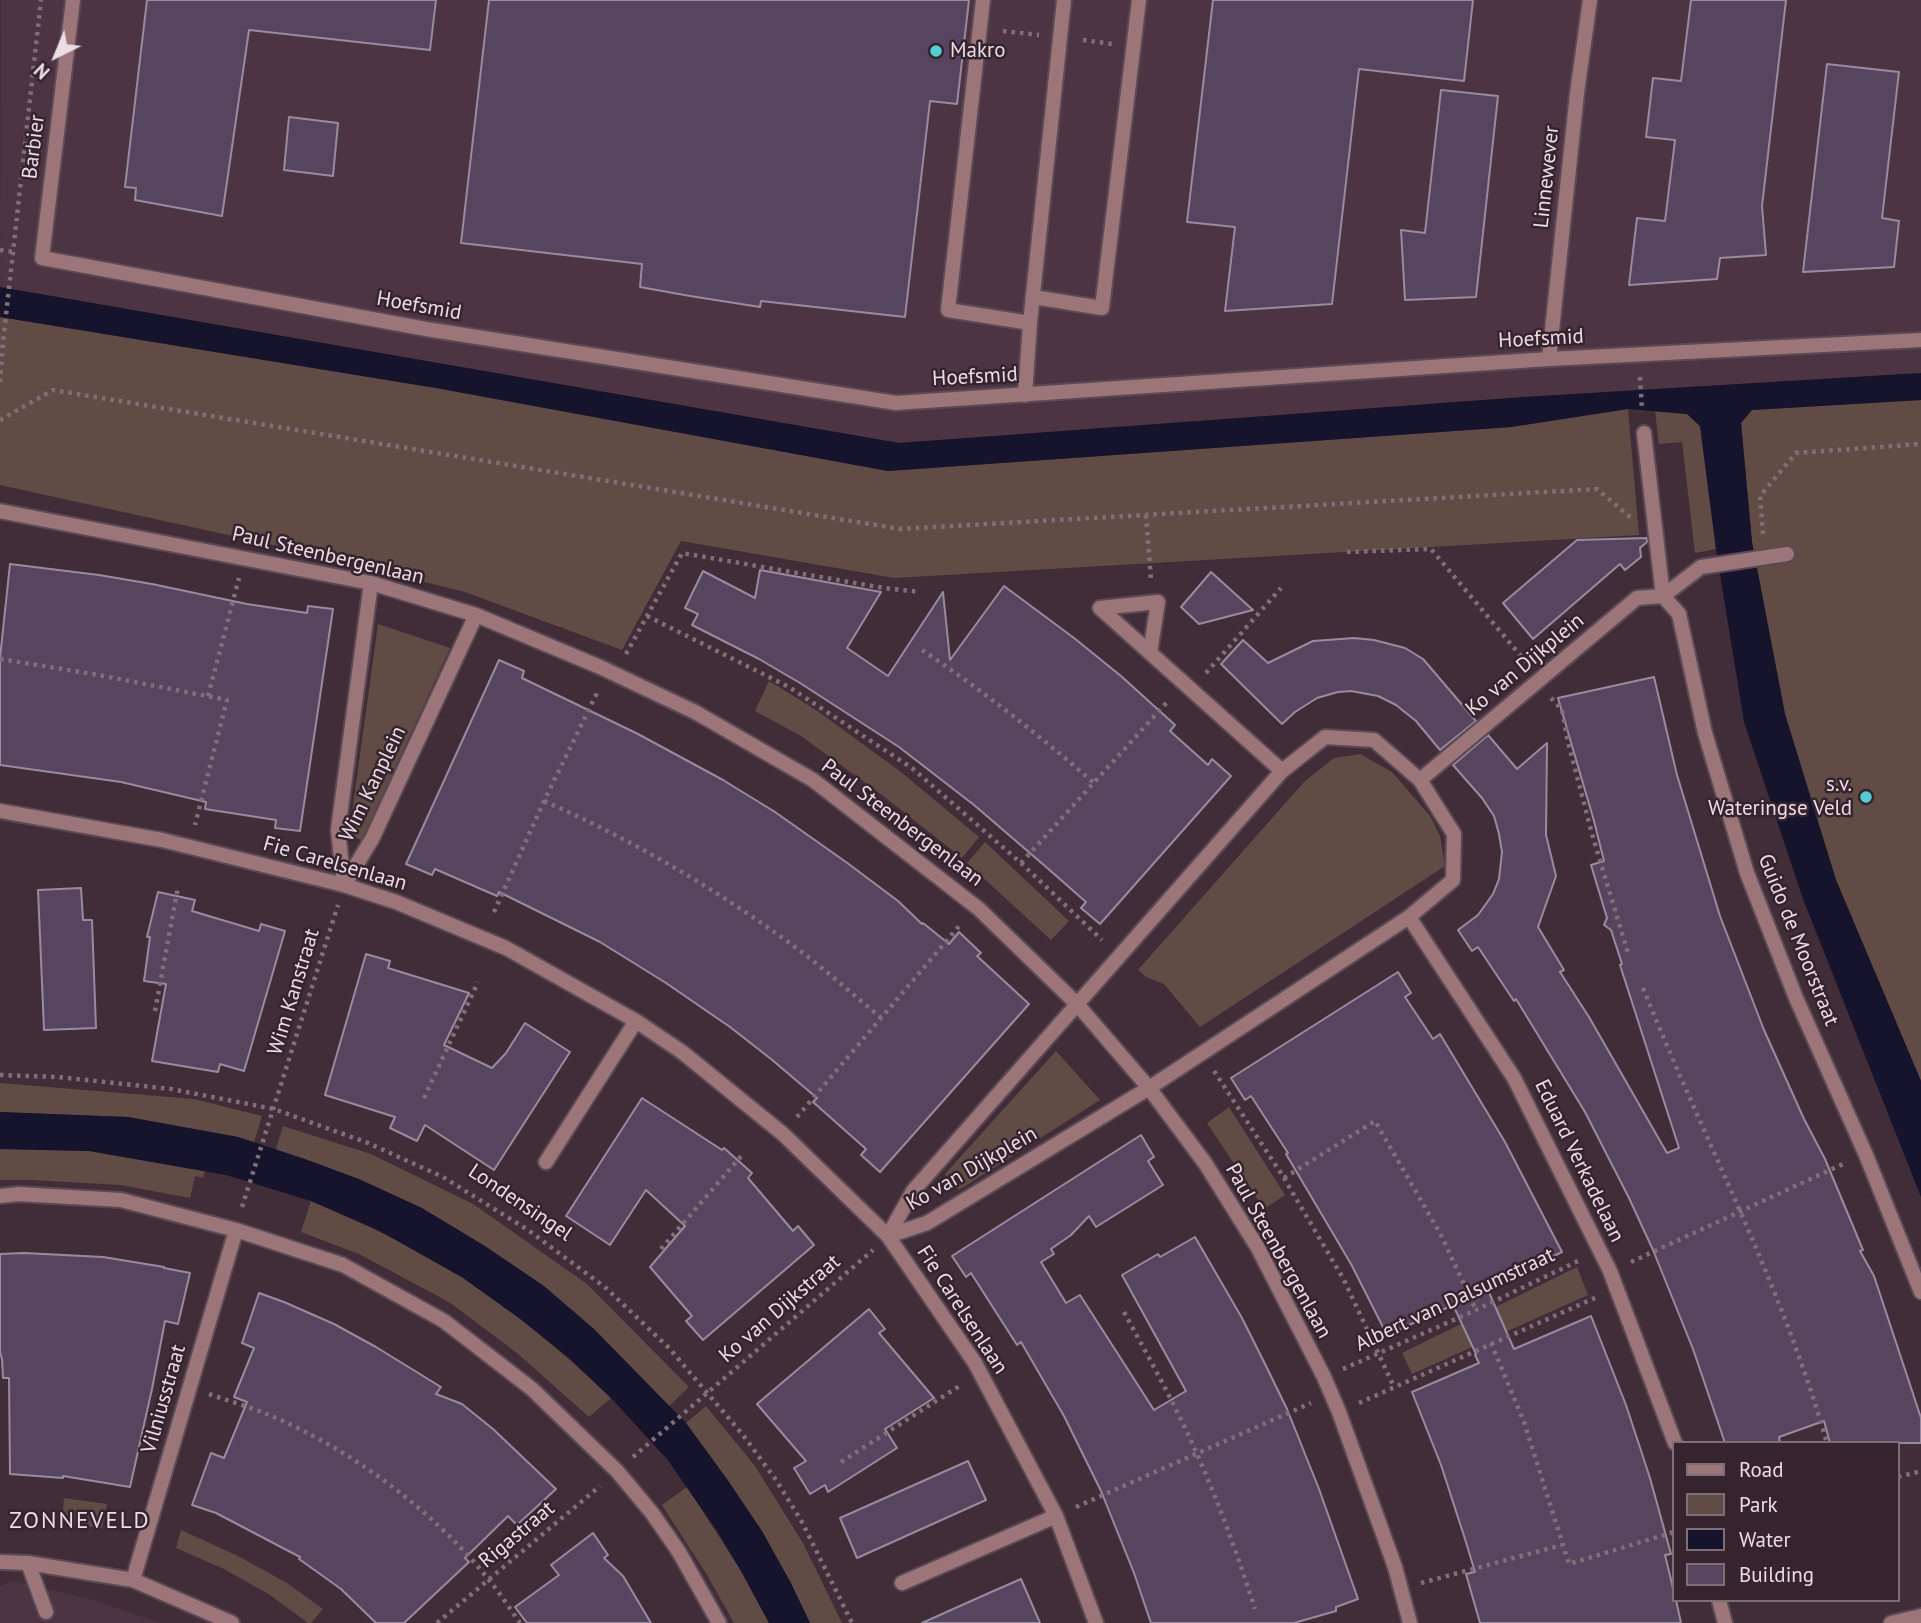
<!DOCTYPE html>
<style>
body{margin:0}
#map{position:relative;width:1921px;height:1623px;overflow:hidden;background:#402d38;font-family:"PT Sans",sans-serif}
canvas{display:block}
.legend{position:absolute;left:1672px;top:1441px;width:228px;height:161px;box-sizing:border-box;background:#35232e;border:2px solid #7d6d77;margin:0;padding:9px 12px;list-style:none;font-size:21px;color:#eadde4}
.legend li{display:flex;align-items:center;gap:14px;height:35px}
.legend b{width:35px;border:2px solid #7d6d77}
.north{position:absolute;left:21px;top:21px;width:70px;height:70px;-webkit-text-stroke:5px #35232e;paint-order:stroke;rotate:223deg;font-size:19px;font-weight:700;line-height:28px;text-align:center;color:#eadde4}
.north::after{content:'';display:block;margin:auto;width:24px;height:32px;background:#eadde4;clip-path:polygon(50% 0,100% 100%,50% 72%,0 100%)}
</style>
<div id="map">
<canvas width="1921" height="1623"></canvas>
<ul class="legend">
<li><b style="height:9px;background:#9c7579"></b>Road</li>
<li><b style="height:19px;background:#614c45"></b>Park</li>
<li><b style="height:19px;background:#16132c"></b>Water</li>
<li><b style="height:19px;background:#574560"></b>Building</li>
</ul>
<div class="north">N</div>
</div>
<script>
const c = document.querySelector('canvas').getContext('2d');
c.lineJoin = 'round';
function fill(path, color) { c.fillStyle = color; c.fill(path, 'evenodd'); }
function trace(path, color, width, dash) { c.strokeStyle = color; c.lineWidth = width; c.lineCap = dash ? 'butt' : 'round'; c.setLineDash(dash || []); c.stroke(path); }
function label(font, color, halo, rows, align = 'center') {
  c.font = font + ' "PT Sans",sans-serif'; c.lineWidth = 5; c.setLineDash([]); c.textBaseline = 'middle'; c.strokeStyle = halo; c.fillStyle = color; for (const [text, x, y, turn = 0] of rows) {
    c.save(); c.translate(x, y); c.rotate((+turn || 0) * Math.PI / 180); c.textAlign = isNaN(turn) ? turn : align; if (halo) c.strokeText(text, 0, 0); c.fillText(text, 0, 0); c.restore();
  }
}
fill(new Path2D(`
 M 1,0 L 1921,0 L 1921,373 L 1524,397 L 899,443 L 0,287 Z
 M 14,1581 L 96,1601 L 161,1623 L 0,1623 L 0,1586 Z`), '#4d3443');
fill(new Path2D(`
 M 0,317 L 436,388 L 888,471 L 1511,427 L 1628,409 L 1639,535 L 894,578 L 681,541 L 622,650 L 465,592 L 292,549 L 0,485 Z
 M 1921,400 L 1921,1081 L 1836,880 L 1785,714 L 1752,542 L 1741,423 L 1752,410 Z
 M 1655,411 L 1687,414 L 1700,426 L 1716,549 L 1695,553 L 1682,442 L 1659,444 Z
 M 378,624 L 450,648 L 362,840 L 349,835 Z
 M 769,681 L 816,710 L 901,772 L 979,837 L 962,858 L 882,795 L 801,736 L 755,711 Z
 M 1360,754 L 1392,772 L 1430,816 L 1440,836 L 1445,866 L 1200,1027 L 1164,984 L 1146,977 L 1138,970 L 1304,782 L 1334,758 Z
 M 985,842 L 1069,921 L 1051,940 L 967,863 Z
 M 1056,1051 L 1100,1100 L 959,1190 L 945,1174 Z
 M 0,1083 L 194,1099 L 262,1116 L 254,1142 L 238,1137 L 128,1117 L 0,1112 Z
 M 1229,1107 L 1285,1195 L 1264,1209 L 1207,1123 Z
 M 283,1126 L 371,1154 L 473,1204 L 587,1284 L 689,1387 L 669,1406 L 594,1329 L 276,1149 Z
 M 0,1149 L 89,1151 L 205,1171 L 203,1178 L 195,1176 L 190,1198 L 121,1185 L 31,1180 L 0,1180 Z
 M 311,1201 C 363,1224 417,1247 465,1279 C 517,1314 565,1354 611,1398 L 589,1417 L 517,1353 L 449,1302 L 359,1254 L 301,1232 Z
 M 1577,1267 L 1588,1295 L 1412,1374 L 1402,1353 Z
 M 706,1406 L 755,1466 L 803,1543 L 842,1623 L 810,1623 C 777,1551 733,1487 686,1423 Z
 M 687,1487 L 741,1571 L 769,1623 L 734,1623 L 707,1575 L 662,1505 Z
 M 64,1498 L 107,1504 L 102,1528 L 62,1524 Z
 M 181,1530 L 238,1556 L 287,1583 L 323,1609 L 311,1623 L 308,1623 L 270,1595 L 224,1569 L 176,1548 Z`), '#614c45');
fill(new Path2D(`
 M 0,287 L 899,443 L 1524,397 L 1921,373 L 1921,400 L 1752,410 L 1741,423 L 1752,542 L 1785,714 L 1836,880 L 1921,1081 L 1921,1197 L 1803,899 L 1744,722 L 1716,549 L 1700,426 L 1687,414 L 1628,409 L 1511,427 L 888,471 L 436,388 L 0,317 Z
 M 0,1112 L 128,1117 L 238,1137 L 305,1159 L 359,1179 L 422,1208 L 485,1246 L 544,1286 L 594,1329 L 686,1423 L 727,1479 L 762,1531 L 791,1583 L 810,1623 L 769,1623 L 741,1571 L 717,1531 L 667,1459 L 611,1398 L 570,1359 L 523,1321 L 463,1278 L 378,1230 L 341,1214 L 311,1201 L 226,1175 L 89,1151 L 0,1149 Z`), '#16132c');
const building = new Path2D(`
 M 147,0 L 436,0 L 430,50 L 249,30 L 222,216 L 135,200 L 136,188 L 125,187 Z
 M 489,0 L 969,0 L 957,104 L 930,101 L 905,317 L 761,301 L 760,307 L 690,296 L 640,287 L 642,264 L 461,243 Z
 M 1213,0 L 1473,0 L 1464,81 L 1359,69 L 1332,304 L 1225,311 L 1235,227 L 1187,222 Z
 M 1691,0 L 1786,0 L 1762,206 L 1766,255 L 1720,258 L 1717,279 L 1629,285 L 1637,218 L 1665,221 L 1675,140 L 1646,137 L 1653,78 L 1681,81 Z
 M 1827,64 L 1899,72 L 1882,218 L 1899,221 L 1894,267 L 1803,272 Z
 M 1441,90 L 1498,96 L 1476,297 L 1405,300 L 1401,230 L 1425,233 Z
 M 289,117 L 338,123 L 333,176 L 284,170 Z
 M 1647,538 L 1647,542 L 1640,548 L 1641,557 L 1625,570 L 1620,564 L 1533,639 L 1503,603 L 1577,540 Z
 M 10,564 L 99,575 L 152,584 L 247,604 L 307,613 L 308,606 L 333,609 L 300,831 L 275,828 L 276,820 L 205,809 L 206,802 L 121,782 L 0,765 L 0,658 Z
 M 760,570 L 881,592 L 847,648 L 888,676 L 943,592 L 950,660 L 1004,586 L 1074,638 L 1121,676 L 1175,725 L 1170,731 L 1208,765 L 1212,759 L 1231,776 L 1100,924 L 1081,908 L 1086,902 L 1045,866 L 974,805 L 899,747 L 800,683 L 759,659 L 692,625 L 698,614 L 685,608 L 703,571 L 755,598 Z
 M 1211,572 L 1253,610 L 1199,624 L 1181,607 Z
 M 1354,638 L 1374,640 L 1405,648 L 1423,659 L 1476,721 L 1440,750 L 1416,721 L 1396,705 L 1378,696 L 1351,691 L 1338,692 L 1317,698 L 1295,712 L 1282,724 L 1221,664 L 1243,640 L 1268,663 L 1313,641 Z
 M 499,660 L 524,671 L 522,678 L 638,734 L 723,780 L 775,812 L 846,862 L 898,901 L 922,924 L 923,923 L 949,944 L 959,932 L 981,953 L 977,956 L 1029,1004 L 880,1172 L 861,1155 L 866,1149 L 813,1102 L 817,1098 L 771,1059 L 730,1027 L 666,983 L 600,942 L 499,892 L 497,896 L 435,869 L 432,875 L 406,864 Z
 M 1654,677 L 1677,775 L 1720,916 L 1764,1030 L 1804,1119 L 1825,1159 L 1863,1250 L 1860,1251 L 1874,1276 L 1921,1418 L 1921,1443 L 1830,1443 L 1824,1421 L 1779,1437 L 1780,1443 L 1725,1443 L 1693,1349 L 1653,1250 L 1629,1198 L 1585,1112 L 1516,999 L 1514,1001 L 1478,947 L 1472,951 L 1458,930 L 1478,915 L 1493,894 L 1499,879 L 1502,852 L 1499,834 L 1494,816 L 1482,798 L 1453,765 L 1488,735 L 1517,769 L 1547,743 L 1546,835 L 1556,876 L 1538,927 L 1564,970 L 1560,972 L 1589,1017 L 1667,1153 L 1679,1148 L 1620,965 L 1622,964 L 1611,930 L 1604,925 L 1607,918 L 1591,865 L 1604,861 L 1594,821 L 1558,698 Z
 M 81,888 L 83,920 L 92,920 L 96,1028 L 44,1030 L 38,890 Z
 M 158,892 L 195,900 L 192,911 L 259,931 L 261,924 L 285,931 L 244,1071 L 220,1064 L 218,1072 L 152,1061 L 166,984 L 144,981 L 150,937 L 147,937 Z
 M 366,954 L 390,961 L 388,968 L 469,993 L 444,1045 L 492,1068 L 506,1053 L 525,1023 L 570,1052 L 494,1170 L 425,1125 L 417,1141 L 390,1128 L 395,1117 L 325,1095 Z
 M 1398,972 L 1411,993 L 1405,997 L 1433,1039 L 1440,1034 L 1505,1142 L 1562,1252 L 1487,1288 L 1514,1349 L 1591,1316 L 1626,1405 L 1650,1478 L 1671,1554 L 1665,1555 L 1674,1592 L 1674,1600 L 1676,1600 L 1681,1623 L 1480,1623 L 1466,1574 L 1475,1572 L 1465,1539 L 1441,1465 L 1412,1392 L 1479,1363 L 1475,1355 L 1476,1354 L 1453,1305 L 1387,1335 L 1351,1264 L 1286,1154 L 1288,1153 L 1251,1096 L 1245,1100 L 1231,1078 Z
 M 642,1098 L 722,1150 L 724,1148 L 752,1173 L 748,1178 L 793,1231 L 798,1226 L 814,1245 L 703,1340 L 686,1321 L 692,1316 L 650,1267 L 685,1226 L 646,1190 L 610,1245 L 566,1216 Z
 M 1141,1135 L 1154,1157 L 1148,1161 L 1163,1185 L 1096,1227 L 1089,1216 L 1071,1235 L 1051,1249 L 1054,1254 L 1041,1262 L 1066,1303 L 1080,1295 L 1154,1410 L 1186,1391 L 1122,1275 L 1158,1254 L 1160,1257 L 1195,1237 L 1242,1318 L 1268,1370 L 1287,1409 L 1319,1489 L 1358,1599 L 1336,1607 L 1336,1611 L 1294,1623 L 1151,1623 L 1134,1573 L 1101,1491 L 1064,1416 L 1021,1342 L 1017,1345 L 971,1273 L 966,1277 L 952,1256 Z
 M 24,1253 L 103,1257 L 164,1267 L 164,1268 L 190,1273 L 178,1324 L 165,1321 L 152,1389 L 130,1487 L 63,1476 L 63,1478 L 10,1474 L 9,1378 L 3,1378 L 2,1359 L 0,1352 L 0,1254 Z
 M 259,1293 L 284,1302 L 334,1324 L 376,1347 L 441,1387 L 436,1394 L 462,1404 L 493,1429 L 556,1489 L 517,1525 L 508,1516 L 465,1558 L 469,1562 L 404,1623 L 376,1623 L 341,1589 L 299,1559 L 300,1557 L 216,1513 L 192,1505 L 211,1453 L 224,1458 L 247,1402 L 234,1397 L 254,1348 L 242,1343 Z
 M 869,1309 L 885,1329 L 879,1333 L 934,1398 L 885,1429 L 897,1448 L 828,1492 L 825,1485 L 810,1494 L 794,1468 L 806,1461 L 757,1404 Z
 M 968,1461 L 986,1500 L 857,1558 L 840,1518 Z
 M 593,1533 L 608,1555 L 604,1558 L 623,1576 L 651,1623 L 527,1623 L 515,1607 L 559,1575 L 551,1565 Z
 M 1021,1579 L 1040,1623 L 922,1623 L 989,1593 Z`);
fill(building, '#574560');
trace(building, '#998b9f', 2);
const service = new Path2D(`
 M 983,0 L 948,310 L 1030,323
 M 1033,297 L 1102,308 L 1139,0
 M 1025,395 L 1030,323 L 1064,0
 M 1644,433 L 1663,596
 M 1663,596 L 1701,567 L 1787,554
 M 28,1563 L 46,1612`);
const minor = new Path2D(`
 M 73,0 L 42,258 L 426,329 L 896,403 L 1549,359 L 1921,340
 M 1549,359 L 1577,93 L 1590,0
 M 0,511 L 371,583 L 476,615 L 600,667 L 695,712 L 813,780 L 979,909 L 1077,1004 L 1149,1088 L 1205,1163 L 1258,1248 L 1324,1377 L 1339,1412 L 1395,1567 L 1410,1623
 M 1150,653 L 1158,602 L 1100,608 L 1282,771
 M 1325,737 L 1374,740 L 1420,780 L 1454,834 L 1453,880 L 1409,917 L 1149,1088 L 927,1223 L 888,1236 L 913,1191 L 1282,771 Z
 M 1420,780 L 1637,598 L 1663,596 L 1679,614 L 1705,733 L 1747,873 L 1796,998 L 1866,1155 L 1921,1292
 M 0,811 L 162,840 L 344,885 L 396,902 L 506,948 L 636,1021 L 682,1052 L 783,1134 L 888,1236 L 975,1363 L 1056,1516 L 1096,1623
 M 344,885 L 338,830 L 371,583
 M 344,885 L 372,839 L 476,615
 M 1409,917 L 1514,1078 L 1610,1271 L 1675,1443
 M 546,1162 L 636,1021
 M 0,1196 L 18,1194 L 121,1200 L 236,1230 L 343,1265 L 444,1321 L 532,1389 L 617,1471 L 652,1513 L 679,1552 L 719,1623
 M 0,1562 L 28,1563 L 133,1580 L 232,1623
 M 133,1580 L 236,1230
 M 902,1583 L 1056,1516
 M 1719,1600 L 1725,1623
 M 1891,1623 L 1921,1616`);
trace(service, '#5b4954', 18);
trace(minor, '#5b4954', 18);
trace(new Path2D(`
 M 1003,31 L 1039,35
 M 1083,40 L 1112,44
 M 0,250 L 14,252
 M 1640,377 L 1642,411
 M 0,382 L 3,342 L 41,0
 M 0,420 L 53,390 L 900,529 L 1597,489 L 1631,518
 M 1146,515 L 1151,580
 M 1763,534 L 1760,496 L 1796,453 L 1921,444
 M 1347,552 L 1431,549 L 1526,662
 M 647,616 L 789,687 L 912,768 L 1021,863 L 1102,940
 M 922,650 C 982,690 1039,735 1094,783
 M 626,654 L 682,553 L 884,588 L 920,592
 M 0,659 L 99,675 L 227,700 L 195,825
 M 1206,673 L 1281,588
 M 208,696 L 239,578
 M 1551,698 L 1562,710 L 1568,742 L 1592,834 L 1628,953
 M 544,801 C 626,837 704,882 777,934 C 813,959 847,989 881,1018
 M 1021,863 L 1169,700
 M 494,912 L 544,801 L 598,691
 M 1643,988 C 1704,1140 1782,1285 1827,1443
 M 155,1011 L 178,887
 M 1214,1071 L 1284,1178 L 1344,1280 L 1394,1387
 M 0,1075 L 58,1077 L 171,1089 L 274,1109 L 368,1143 L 443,1177 L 528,1230 L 606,1288 L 669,1348 L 743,1435 L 776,1480 L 802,1522 L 852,1623
 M 424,1098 L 478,982
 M 797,1117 L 960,925
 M 1284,1178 L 1375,1121 L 1441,1235 L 1476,1310
 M 242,1207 L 338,905
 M 661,1249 L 743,1154
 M 1631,1262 L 1845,1163
 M 1124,1312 C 1149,1358 1175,1404 1196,1452 C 1219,1503 1238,1556 1255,1609
 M 1491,1343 L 1524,1422 L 1569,1564 L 1674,1532
 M 1343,1369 L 1476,1310 L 1580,1260
 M 209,1394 C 229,1401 250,1407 269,1415 C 351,1449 434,1511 489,1580 C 500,1593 510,1609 520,1623
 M 1359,1403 L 1597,1297
 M 633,1457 L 873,1250
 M 841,1462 L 961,1385
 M 1898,1477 L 1921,1471
 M 1076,1507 L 1311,1403
 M 1421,1583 L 1562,1545
 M 437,1623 L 600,1486`), '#806f79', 4.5, [3.5, 5]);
trace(service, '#9c7579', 14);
trace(minor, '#9c7579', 14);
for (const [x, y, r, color] of [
 [936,51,7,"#52ccd5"],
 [1866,797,7,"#52ccd5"]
]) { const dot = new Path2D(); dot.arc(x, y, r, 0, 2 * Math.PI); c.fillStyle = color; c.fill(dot); trace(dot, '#35232e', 2.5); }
label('21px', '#eadde4', '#35232e', [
 ["Makro",950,51],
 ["s.v.",1852,785,"right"],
 ["Wateringse Veld",1852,809,"right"]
], 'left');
label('21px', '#eadde4', '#35232e', [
 ["Barbier",34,147,-83],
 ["Linnewever",1547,177,-84],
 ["Hoefsmid",419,306,10],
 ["Hoefsmid",1541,339,-3],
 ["Hoefsmid",975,377,-3],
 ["Paul Steenbergenlaan",328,556,13],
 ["Ko van Dijkplein",1525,665,-40],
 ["Wim Kanplein",373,784,-64],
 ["Paul Steenbergenlaan",902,823,37],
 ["Fie Carelsenlaan",335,864,16],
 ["Guido de Moorstraat",1798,940,68],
 ["Wim Kanstraat",294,992,-73],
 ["Eduard Verkadelaan",1579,1161,64],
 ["Ko van Dijkplein",972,1169,-30],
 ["Londensingel",520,1203,34],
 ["Paul Steenbergenlaan",1278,1251,61],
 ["Albert van Dalsumstraat",1455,1300,-25],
 ["Ko van Dijkstraat",780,1309,-41],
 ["Fie Carelsenlaan",962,1310,57],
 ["Vilniusstraat",164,1399,-74],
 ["Rigastraat",517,1535,-40]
]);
c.letterSpacing = '2px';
label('23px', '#eadde4', '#35232e', [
 ["ZONNEVELD",80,1521]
]);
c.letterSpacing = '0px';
</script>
